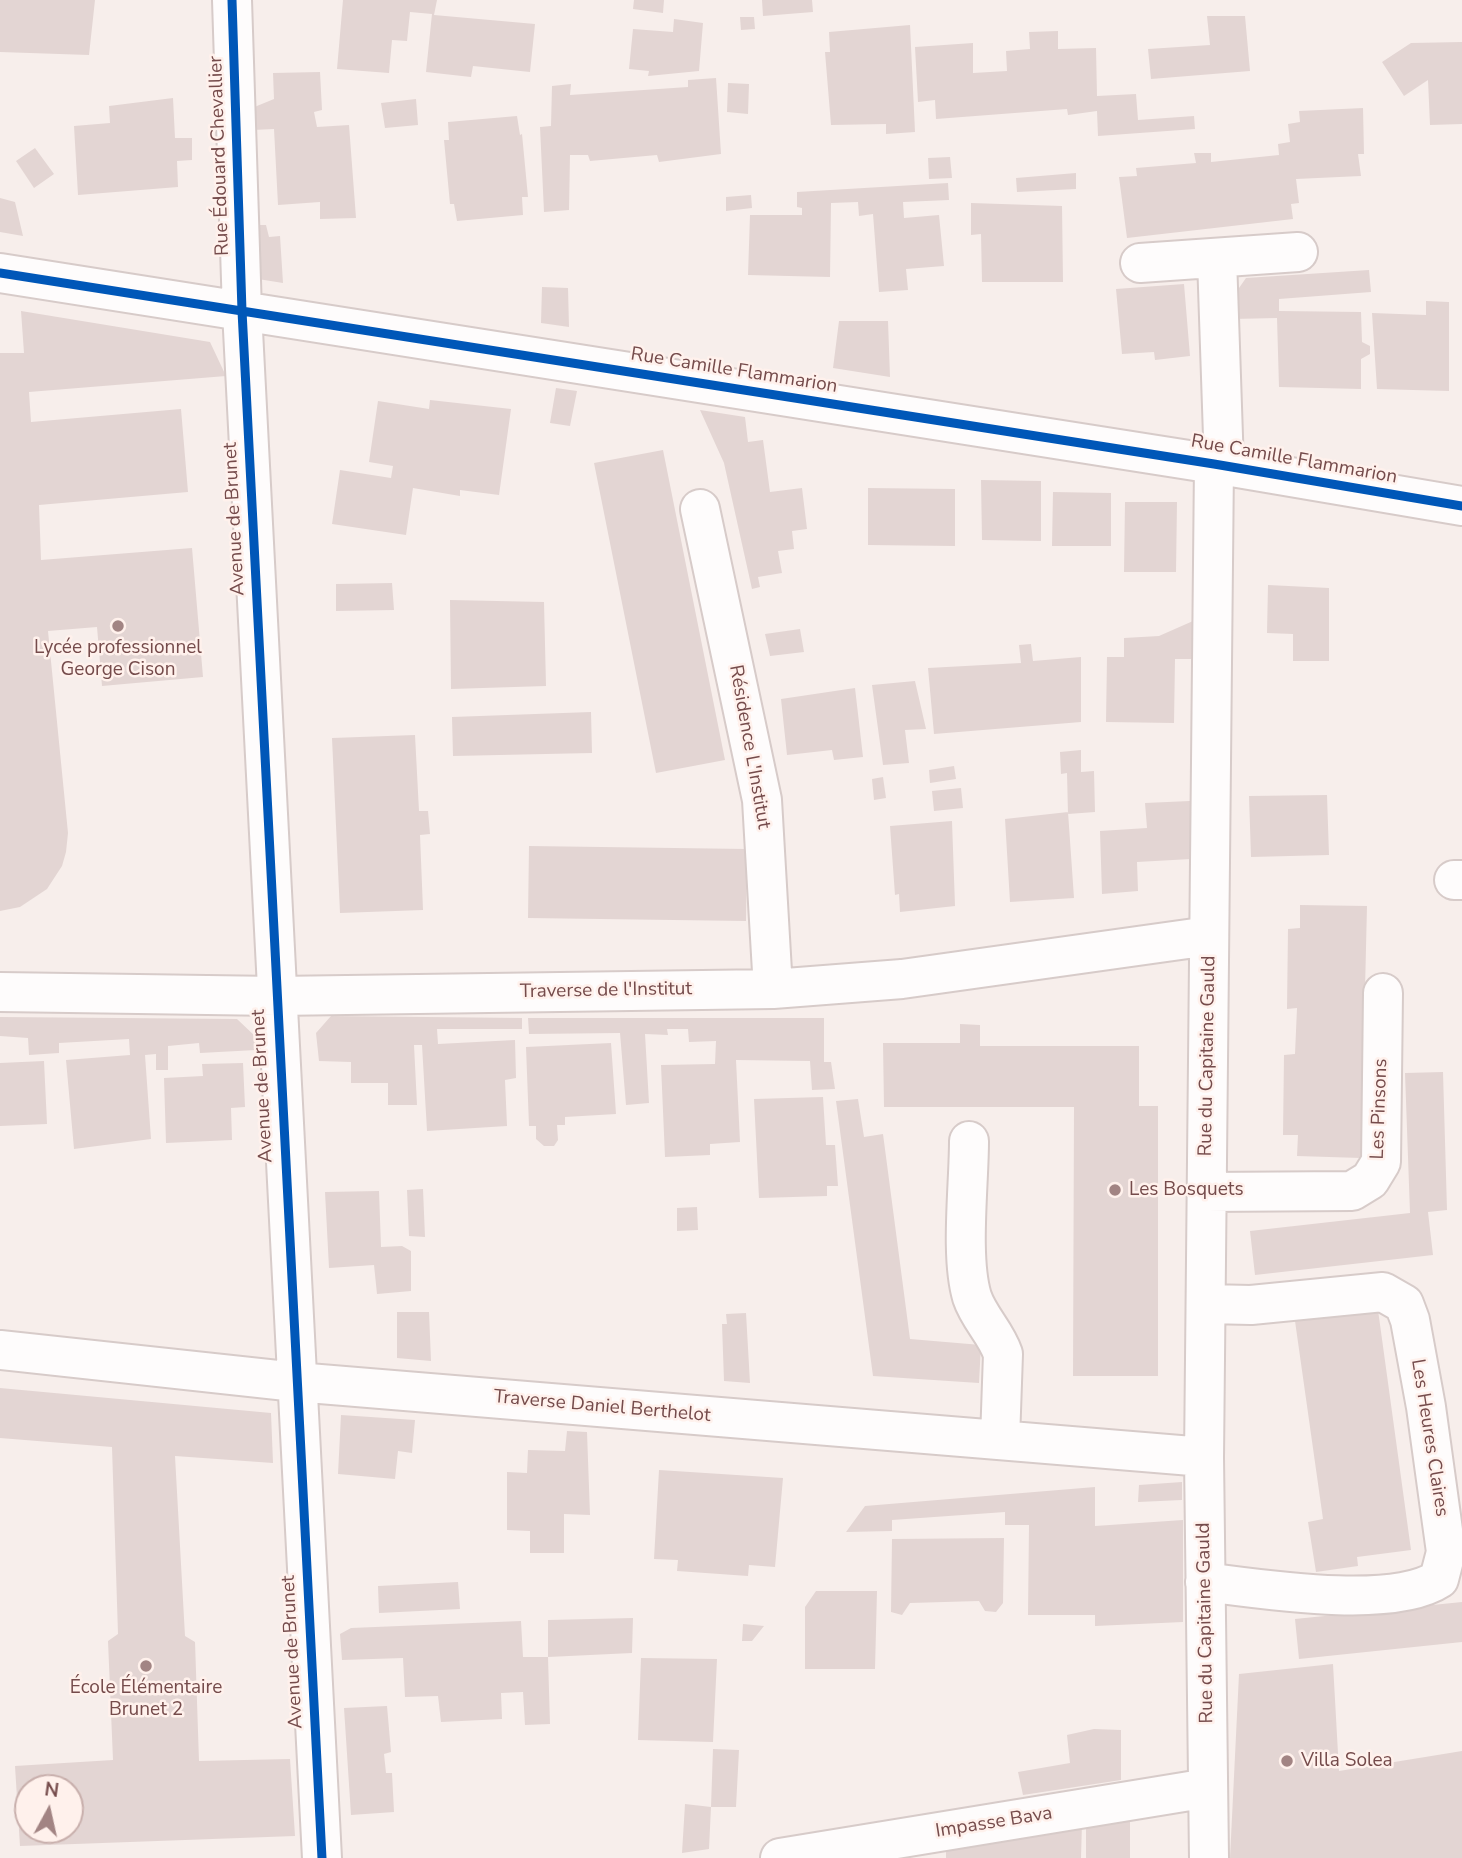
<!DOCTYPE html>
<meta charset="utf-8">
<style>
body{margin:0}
#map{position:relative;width:1462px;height:1858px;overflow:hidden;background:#f7eeeb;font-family:"Nunito Sans",sans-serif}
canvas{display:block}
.north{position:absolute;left:14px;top:1774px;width:70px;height:70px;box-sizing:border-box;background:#fff1ec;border:2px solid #c8afac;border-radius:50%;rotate:8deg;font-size:19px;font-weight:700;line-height:28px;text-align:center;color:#754b4b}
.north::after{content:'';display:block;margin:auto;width:24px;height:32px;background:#a28483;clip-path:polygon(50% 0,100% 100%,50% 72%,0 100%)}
</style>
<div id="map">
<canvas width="1462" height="1858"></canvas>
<div class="north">N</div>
</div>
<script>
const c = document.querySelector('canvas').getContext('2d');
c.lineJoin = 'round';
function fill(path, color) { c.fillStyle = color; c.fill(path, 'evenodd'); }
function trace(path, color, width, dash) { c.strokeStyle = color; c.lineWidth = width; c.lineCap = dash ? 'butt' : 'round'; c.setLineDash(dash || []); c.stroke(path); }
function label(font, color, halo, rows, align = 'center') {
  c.font = font + ' "Nunito Sans",sans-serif'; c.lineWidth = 5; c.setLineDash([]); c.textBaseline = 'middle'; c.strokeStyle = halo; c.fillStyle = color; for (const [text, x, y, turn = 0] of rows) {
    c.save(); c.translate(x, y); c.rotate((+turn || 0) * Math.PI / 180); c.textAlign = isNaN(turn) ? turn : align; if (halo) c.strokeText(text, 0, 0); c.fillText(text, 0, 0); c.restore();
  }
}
fill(new Path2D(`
 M 0,0 L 95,0 L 89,55 L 0,52 Z
 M 343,0 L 437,0 L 434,15 L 535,24 L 530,72 L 473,66 L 471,77 L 426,72 L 432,14 L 410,12 L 407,41 L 392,40 L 389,73 L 337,69 Z
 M 634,0 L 664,0 L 663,13 L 633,9 Z
 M 762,0 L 812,0 L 813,12 L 763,16 Z
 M 1207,16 L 1245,16 L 1250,71 L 1151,79 L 1148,49 L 1210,45 Z
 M 740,17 L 754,17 L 755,29 L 741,30 Z
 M 674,19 L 703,23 L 699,71 L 648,76 L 649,71 L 629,69 L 633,29 L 673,32 Z
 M 910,25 L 915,132 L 886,134 L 886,124 L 831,125 L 825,52 L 830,52 L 829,32 Z
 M 1058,31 L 1058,49 L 1096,48 L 1097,96 L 1136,94 L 1138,120 L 1194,116 L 1195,129 L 1098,136 L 1097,111 L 1068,115 L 1067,109 L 936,119 L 935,100 L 918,102 L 915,47 L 973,43 L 973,73 L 1007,71 L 1006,51 L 1030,49 L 1029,32 Z
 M 1462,42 L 1462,124 L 1430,125 L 1428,80 L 1404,96 L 1382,62 L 1411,43 Z
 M 320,72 L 322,110 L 314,112 L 317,127 L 349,125 L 356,218 L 320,219 L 320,202 L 278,205 L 274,129 L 253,130 L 252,108 L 274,99 L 273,73 Z
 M 716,78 L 721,154 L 659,162 L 657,155 L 590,161 L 588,155 L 570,155 L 569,210 L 544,212 L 540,127 L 551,126 L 552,86 L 571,84 L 570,95 L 688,87 L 688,80 Z
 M 728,83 L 749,84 L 748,114 L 727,112 Z
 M 173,98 L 175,138 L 192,138 L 192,160 L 177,161 L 178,187 L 78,195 L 74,126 L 110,123 L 109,106 Z
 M 416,99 L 418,125 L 385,128 L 381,103 Z
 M 1363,108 L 1364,154 L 1358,154 L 1361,176 L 1296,179 L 1299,203 L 1291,204 L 1293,219 L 1127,238 L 1119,177 L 1137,176 L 1136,168 L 1196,163 L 1194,153 L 1211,153 L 1211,162 L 1279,155 L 1278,144 L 1290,142 L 1288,124 L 1300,122 L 1299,111 Z
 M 517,116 L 520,135 L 522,134 L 528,197 L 522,197 L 523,215 L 457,221 L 454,204 L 450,204 L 444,140 L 449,140 L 448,122 Z
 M 35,148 L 54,174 L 34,188 L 16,161 Z
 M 950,157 L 952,178 L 929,179 L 928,158 Z
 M 1076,173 L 1076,189 L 1017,192 L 1016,178 Z
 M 948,183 L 949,200 L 903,202 L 904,218 L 939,215 L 944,266 L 906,269 L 908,290 L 879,292 L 873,214 L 859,216 L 858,202 L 831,203 L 830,277 L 748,275 L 750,215 L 802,215 L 802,208 L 797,207 L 797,192 Z
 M 751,195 L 752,208 L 726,211 L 726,197 Z
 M 0,198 L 15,202 L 23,236 L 0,232 Z
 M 971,203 L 1062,206 L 1063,282 L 982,282 L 981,234 L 971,235 Z
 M 257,225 L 266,225 L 269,237 L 280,236 L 283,283 L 258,279 Z
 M 1369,270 L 1371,292 L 1279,299 L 1279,311 L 1361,312 L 1362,342 L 1370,346 L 1370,354 L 1361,359 L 1361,389 L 1279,387 L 1277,318 L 1233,319 L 1232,298 L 1246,278 Z
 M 1184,284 L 1190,356 L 1155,360 L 1154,352 L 1122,354 L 1116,289 Z
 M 542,287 L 568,288 L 569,327 L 541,323 Z
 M 1426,301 L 1449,302 L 1449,391 L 1377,389 L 1372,313 L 1426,315 Z
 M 21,311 L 210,342 L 226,376 L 29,392 L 31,422 L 181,409 L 188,492 L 39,505 L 41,560 L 192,548 L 203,677 L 102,686 L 97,627 L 48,631 L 68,833 L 66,852 L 62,866 L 47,889 L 20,907 L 0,911 L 0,353 L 24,353 Z
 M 839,321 L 888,321 L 890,377 L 833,368 Z
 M 556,388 L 577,391 L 570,426 L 550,423 Z
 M 430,400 L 511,409 L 499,495 L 460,490 L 460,496 L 413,488 L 406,535 L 332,524 L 340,470 L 391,478 L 393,466 L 369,462 L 378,401 L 429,409 Z
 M 700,410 L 745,417 L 748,442 L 763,440 L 770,492 L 802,488 L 807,529 L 792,531 L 794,549 L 778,551 L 782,573 L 758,577 L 760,587 L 752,589 L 724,463 Z
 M 663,450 L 725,760 L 656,773 L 594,463 Z
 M 981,480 L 1041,481 L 1041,541 L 982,540 Z
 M 868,488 L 955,489 L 955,546 L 868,545 Z
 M 1053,492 L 1111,493 L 1111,546 L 1052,546 Z
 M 1125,502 L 1177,502 L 1176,572 L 1124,572 Z
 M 392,583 L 394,610 L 336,611 L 336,584 Z
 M 1268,585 L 1329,588 L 1329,661 L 1293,661 L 1293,634 L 1267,633 Z
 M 450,600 L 544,602 L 546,686 L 451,689 Z
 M 1193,621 L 1192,659 L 1175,659 L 1174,723 L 1106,722 L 1107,657 L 1124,657 L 1124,638 L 1159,636 Z
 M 800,629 L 804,652 L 770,656 L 765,634 Z
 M 1031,644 L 1033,661 L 1081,657 L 1081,722 L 934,734 L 928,668 L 1021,663 L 1019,645 Z
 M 915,681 L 926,729 L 905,730 L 909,763 L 883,765 L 872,685 Z
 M 855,688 L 863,757 L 834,760 L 832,750 L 787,755 L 781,699 Z
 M 591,712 L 592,753 L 453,756 L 452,717 Z
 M 415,735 L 419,811 L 428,811 L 430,834 L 420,835 L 423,910 L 340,913 L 332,738 Z
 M 1081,750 L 1081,772 L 1094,771 L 1095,812 L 1068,814 L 1067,773 L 1061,774 L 1060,752 Z
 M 954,766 L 956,779 L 930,783 L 929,770 Z
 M 883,777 L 886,798 L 874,800 L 872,779 Z
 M 961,788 L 963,808 L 934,811 L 932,791 Z
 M 1327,795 L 1329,855 L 1251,857 L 1249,796 Z
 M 1190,801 L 1191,859 L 1137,862 L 1138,891 L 1102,894 L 1100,831 L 1147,828 L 1145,803 Z
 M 1068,812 L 1074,898 L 1010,902 L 1005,819 Z
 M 952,821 L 955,906 L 900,912 L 899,894 L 895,895 L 890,826 Z
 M 529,846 L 747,849 L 746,921 L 528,918 Z
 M 1300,905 L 1367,906 L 1361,1158 L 1297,1156 L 1298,1135 L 1283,1135 L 1284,1055 L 1295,1054 L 1297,1008 L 1287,1009 L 1288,929 L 1300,928 Z
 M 331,1016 L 522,1018 L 522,1029 L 437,1029 L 438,1044 L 515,1040 L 516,1078 L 505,1080 L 507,1126 L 427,1131 L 422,1045 L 414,1045 L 417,1105 L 388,1105 L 388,1083 L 351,1083 L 351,1062 L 319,1061 L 316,1033 Z
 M 0,1017 L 237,1019 L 256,1037 L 256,1050 L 200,1053 L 199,1043 L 168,1046 L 168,1070 L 156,1070 L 156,1054 L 145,1055 L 151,1139 L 74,1149 L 66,1060 L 130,1055 L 129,1039 L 59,1043 L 59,1053 L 29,1055 L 28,1038 L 0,1036 Z
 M 528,1018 L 824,1018 L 824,1062 L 831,1062 L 835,1089 L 812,1090 L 810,1061 L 736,1060 L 740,1142 L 710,1144 L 710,1155 L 665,1157 L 661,1065 L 715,1064 L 716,1041 L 689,1042 L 688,1029 L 667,1029 L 668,1035 L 645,1034 L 649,1103 L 626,1105 L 620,1033 L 529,1034 Z
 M 960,1024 L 980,1025 L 980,1046 L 1139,1046 L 1139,1106 L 1158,1106 L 1158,1376 L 1073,1376 L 1074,1107 L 884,1107 L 883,1043 L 960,1043 Z
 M 611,1043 L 616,1114 L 565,1117 L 565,1125 L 557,1125 L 558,1140 L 554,1146 L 544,1146 L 536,1139 L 536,1126 L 529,1126 L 526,1047 Z
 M 44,1061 L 47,1124 L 0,1126 L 0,1063 Z
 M 243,1063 L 245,1107 L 231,1108 L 232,1140 L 166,1143 L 164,1078 L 203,1076 L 202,1064 Z
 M 1443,1072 L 1447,1210 L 1428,1212 L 1433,1255 L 1255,1275 L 1250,1231 L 1410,1213 L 1405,1073 Z
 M 823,1097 L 826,1145 L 835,1145 L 838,1186 L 827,1186 L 827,1196 L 759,1198 L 754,1099 Z
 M 858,1099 L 864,1137 L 883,1134 L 910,1339 L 981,1345 L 979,1383 L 873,1376 L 836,1101 Z
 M 423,1189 L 425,1237 L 409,1236 L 407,1190 Z
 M 379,1191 L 381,1247 L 402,1246 L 411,1251 L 411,1291 L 377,1294 L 374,1265 L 329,1268 L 325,1192 Z
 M 697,1207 L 698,1230 L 677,1231 L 677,1208 Z
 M 1378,1310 L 1411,1550 L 1357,1557 L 1358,1566 L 1316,1572 L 1308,1522 L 1323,1519 L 1295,1321 Z
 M 397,1312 L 429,1312 L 431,1361 L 397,1358 Z
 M 746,1313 L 750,1383 L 724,1381 L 722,1324 L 727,1324 L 726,1314 Z
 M 0,1388 L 271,1413 L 273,1463 L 175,1456 L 185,1636 L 195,1642 L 199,1761 L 290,1759 L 295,1836 L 20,1846 L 15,1766 L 113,1760 L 108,1641 L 118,1634 L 112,1447 L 0,1438 ZM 28,1788 L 70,1788 L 70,1830 L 28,1830 Z
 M 341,1415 L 415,1420 L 412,1453 L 398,1451 L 395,1479 L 338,1474 Z
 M 567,1431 L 587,1432 L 590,1515 L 564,1514 L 564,1553 L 530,1553 L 530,1531 L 507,1530 L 507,1472 L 527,1473 L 528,1450 L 565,1451 Z
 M 659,1470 L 783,1478 L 775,1567 L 749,1565 L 748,1576 L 677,1571 L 678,1560 L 654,1559 Z
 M 1182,1482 L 1182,1500 L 1138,1502 L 1139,1485 Z
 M 1095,1487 L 1095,1526 L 1183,1520 L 1183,1622 L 1095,1626 L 1095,1615 L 1028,1615 L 1029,1525 L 1005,1525 L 1005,1512 L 892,1520 L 892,1531 L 846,1532 L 865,1506 Z
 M 1004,1538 L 1003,1603 L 996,1612 L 985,1611 L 979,1601 L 910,1603 L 902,1615 L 891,1612 L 892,1539 Z
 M 458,1582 L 460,1609 L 379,1613 L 378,1586 Z
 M 816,1591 L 877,1591 L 875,1669 L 805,1669 L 805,1607 Z
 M 1462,1602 L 1462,1642 L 1299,1659 L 1295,1619 Z
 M 633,1618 L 632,1653 L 548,1657 L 548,1620 Z
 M 521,1621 L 523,1657 L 548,1657 L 550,1724 L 525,1725 L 523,1692 L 501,1693 L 502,1719 L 441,1722 L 438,1696 L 405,1697 L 403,1658 L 342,1660 L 340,1634 L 351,1628 Z
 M 743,1624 L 764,1626 L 752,1641 L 742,1641 Z
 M 641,1658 L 717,1659 L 713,1742 L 638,1740 Z
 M 1333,1664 L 1339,1771 L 1462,1751 L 1462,1858 L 1230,1858 L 1239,1674 Z
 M 387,1706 L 391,1752 L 384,1754 L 386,1773 L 392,1773 L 394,1812 L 351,1815 L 344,1708 Z
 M 1094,1729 L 1121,1730 L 1121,1780 L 1023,1795 L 1018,1772 L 1070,1763 L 1067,1735 Z
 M 713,1749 L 739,1750 L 736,1807 L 711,1807 Z
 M 685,1804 L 711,1807 L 709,1849 L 682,1853 Z
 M 1130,1817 L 1130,1858 L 1086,1858 L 1086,1823 Z
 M 1082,1823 L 1081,1858 L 946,1858 L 946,1847 Z`), '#e3d5d3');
const minor = new Path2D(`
 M 232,0 L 242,311 L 322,1858
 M 1217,258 L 1224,466
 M 1140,263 L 1298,252
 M 0,273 L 1214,464 L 1462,506
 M 700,509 L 762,800 L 773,989
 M 1454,880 L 1462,880
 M 0,992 L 276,996 L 773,989 L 902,979 L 1209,936
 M 969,1141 C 969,1185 960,1257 972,1297 C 979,1318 996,1333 1003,1354 L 1000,1440
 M 1206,1192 L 1352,1191 L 1370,1180 L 1381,1162 L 1383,993
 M 0,1350 L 296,1382 L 1204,1457
 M 1205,1582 C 1261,1589 1392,1610 1439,1579 L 1446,1552 L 1426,1407 L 1410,1320 L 1404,1304 L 1383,1292 L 1251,1305 L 1206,1304
 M 780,1858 L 1208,1788
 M 1209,1858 L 1204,1457 L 1214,464`);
trace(minor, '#d7cbc9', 42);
trace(minor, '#fefcfc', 38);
trace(new Path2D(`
 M 232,0 L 242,311 L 322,1858
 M 0,273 L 1214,464 L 1462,506`), '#0057b8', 9);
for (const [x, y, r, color] of [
 [118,626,7,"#a28483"],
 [1115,1190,7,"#a28483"],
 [146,1666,7,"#a28483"],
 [1287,1761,7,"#a28483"]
]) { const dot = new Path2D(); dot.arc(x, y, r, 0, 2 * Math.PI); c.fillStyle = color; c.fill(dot); trace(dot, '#fff1ec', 2.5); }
label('19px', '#754b4b', '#fff1ec', [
 ["Rue Édouard Chevallier",220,156,-92],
 ["Rue Camille Flammarion",734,371,9],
 ["Rue Camille Flammarion",1294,460,10],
 ["Avenue de Brunet",235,519,-93],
 ["Résidence L'Institut",749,747,80],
 ["Traverse de l'Institut",606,991,-1],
 ["Rue du Capitaine Gauld",1208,1056,-89],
 ["Avenue de Brunet",263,1086,-93],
 ["Les Pinsons",1380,1109,-88],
 ["Traverse Daniel Berthelot",602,1407,5],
 ["Les Heures Claires",1429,1438,81],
 ["Rue du Capitaine Gauld",1206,1623,-91],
 ["Avenue de Brunet",293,1652,-93],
 ["Impasse Bava",994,1823,-9]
]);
label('19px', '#754b4b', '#fff1ec', [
 ["Lycée professionnel",118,648],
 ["George Cison",118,670],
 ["Les Bosquets",1129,1190,"left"],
 ["École Élémentaire",146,1688],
 ["Brunet 2",146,1710],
 ["Villa Solea",1301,1761,"left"]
]);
</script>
